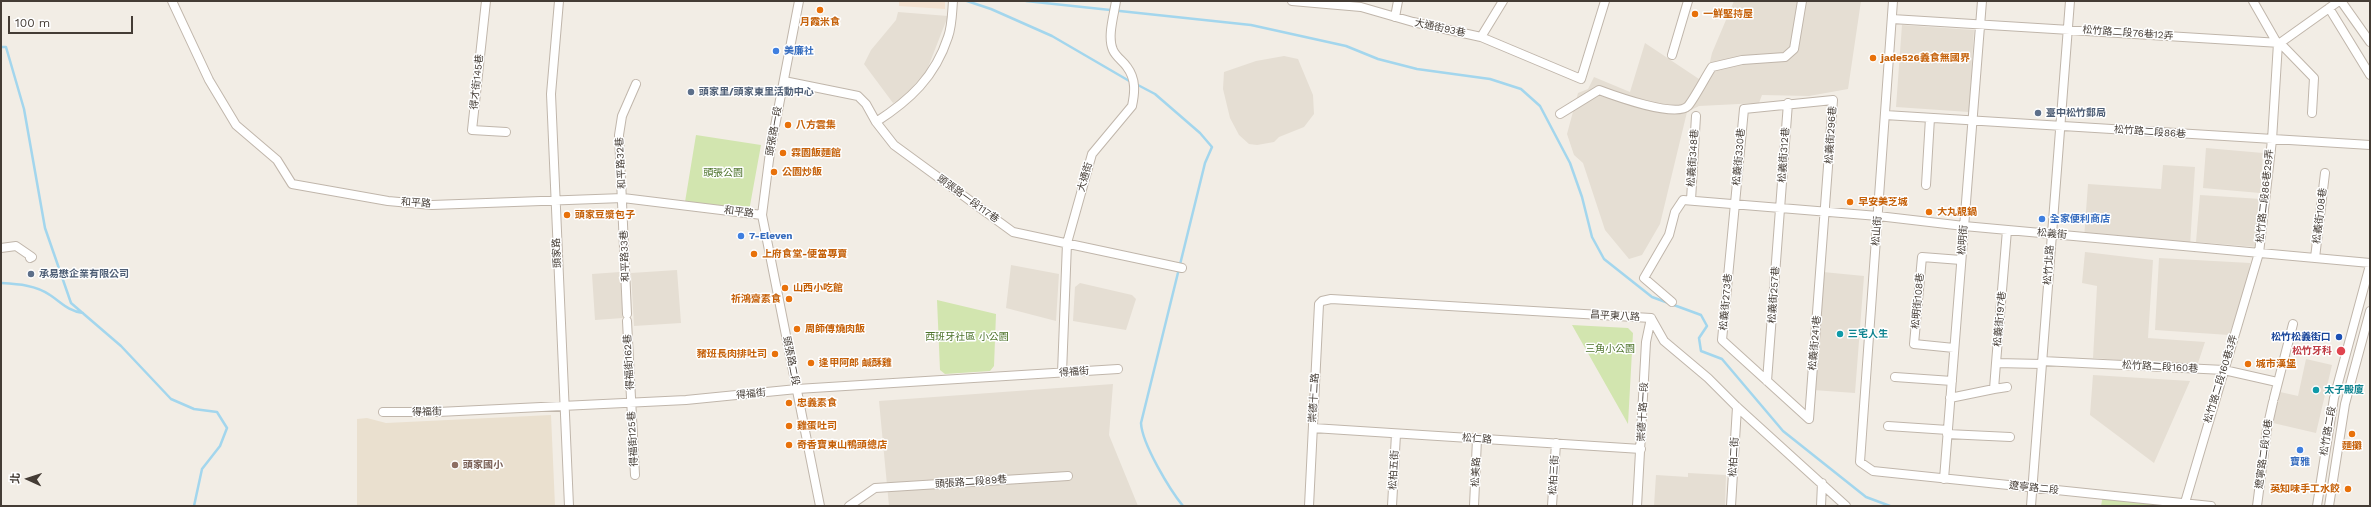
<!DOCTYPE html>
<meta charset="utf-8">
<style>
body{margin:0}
#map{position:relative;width:2371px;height:507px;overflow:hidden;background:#f2ede5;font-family:"Work Sans","Noto Sans TC",sans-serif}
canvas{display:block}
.frame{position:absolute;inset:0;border:2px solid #443c35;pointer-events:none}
.north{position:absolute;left:8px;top:459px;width:40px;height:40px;-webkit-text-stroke:3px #fff;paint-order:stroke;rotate:273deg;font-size:11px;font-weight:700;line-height:16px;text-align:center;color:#443c35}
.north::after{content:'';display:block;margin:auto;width:14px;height:18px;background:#443c35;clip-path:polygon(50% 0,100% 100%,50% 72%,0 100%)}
.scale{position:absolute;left:8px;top:16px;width:125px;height:18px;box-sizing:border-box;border:2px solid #443c35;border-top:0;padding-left:5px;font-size:12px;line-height:14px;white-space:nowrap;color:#443c35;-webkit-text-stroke:3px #fff;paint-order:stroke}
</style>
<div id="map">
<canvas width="2371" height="507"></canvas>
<div class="frame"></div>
<div class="north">北</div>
<div class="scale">100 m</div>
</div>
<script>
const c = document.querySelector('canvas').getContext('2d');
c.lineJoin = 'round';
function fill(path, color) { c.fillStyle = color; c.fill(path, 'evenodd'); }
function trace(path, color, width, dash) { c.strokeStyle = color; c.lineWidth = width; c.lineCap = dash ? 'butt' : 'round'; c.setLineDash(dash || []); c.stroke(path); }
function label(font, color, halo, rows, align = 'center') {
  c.font = font + ' "Work Sans","Noto Sans TC",sans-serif'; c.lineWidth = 3; c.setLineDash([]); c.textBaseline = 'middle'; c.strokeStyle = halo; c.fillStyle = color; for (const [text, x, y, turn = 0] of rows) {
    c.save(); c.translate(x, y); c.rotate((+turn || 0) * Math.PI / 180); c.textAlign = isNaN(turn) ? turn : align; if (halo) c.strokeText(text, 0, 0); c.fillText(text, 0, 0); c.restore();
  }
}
fill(new Path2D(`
 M 1734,1 L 1861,1 L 1848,89 L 1809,96 L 1762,95 L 1759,103 L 1699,106 L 1687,112 L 1660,224 L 1642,255 L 1629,259 L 1605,230 L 1583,163 L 1574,155 L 1567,134 L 1578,93 L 1588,89 L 1594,77 L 1630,92 L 1645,43 L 1699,79 L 1709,66 L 1712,53 Z
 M 898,12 L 948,16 L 927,70 L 902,99 L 893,103 L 864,64 L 871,50 L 896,20 Z
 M 1902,25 L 1974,30 L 1969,112 L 1896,107 Z
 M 1284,56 L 1298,59 L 1313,95 L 1314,114 L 1304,127 L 1279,137 L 1274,142 L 1257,145 L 1249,144 L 1239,135 L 1230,118 L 1223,89 L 1224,72 L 1256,61 Z
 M 2206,148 L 2263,153 L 2260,193 L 2203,188 Z
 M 2163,165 L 2195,167 L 2190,246 L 2084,239 L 2088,184 L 2161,189 Z
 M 2200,195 L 2261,199 L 2257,247 L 2196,242 Z
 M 2085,252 L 2153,260 L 2148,338 L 2205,342 L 2197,366 L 2093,358 L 2097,286 L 2082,283 Z
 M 2159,258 L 2250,263 L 2248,286 L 2229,335 L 2155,330 Z
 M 1011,265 L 1059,274 L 1056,321 L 1006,308 Z
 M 677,270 L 681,323 L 634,326 L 631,273 Z
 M 620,272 L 623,318 L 595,320 L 592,274 Z
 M 1823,272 L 1864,276 L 1855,393 L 1813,390 Z
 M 1080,283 L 1132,295 L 1136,299 L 1126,330 L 1073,321 L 1075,287 Z
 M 2306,359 L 2332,365 L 2316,433 L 2273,423 L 2280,392 L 2298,396 Z
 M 2093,375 L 2190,381 L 2154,463 L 2090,415 Z
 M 1113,384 L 1109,435 L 1138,506 L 889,506 L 879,401 Z
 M 1688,473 L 1726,475 L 1725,506 L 1654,506 L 1656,475 L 1688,477 Z`), '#e5ded3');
fill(new Path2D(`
 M 899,1 L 945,1 L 945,9 L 899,6 Z`), '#f3e1d0');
fill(new Path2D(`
 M 551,415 L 555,506 L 357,506 L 357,419 L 367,418 L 386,423 Z`), '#eae0cf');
fill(new Path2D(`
 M 696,135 L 761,145 L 749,211 L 685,202 Z
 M 937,300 L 996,314 L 994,366 L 990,371 L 945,374 L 940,370 Z
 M 1572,325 L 1628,328 L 1633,333 L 1628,424 Z
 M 2103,495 L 2182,506 L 2101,506 Z`), '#d2e5af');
trace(new Path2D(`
 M 967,1 L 991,9 L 1052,36 L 1131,82
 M 1026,1 L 1251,25 L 1346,46 L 1378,59 L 1417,69 L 1490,79 L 1521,89 L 1540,106 L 1570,163 L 1582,197 L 1592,237 L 1604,259 L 1652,297 L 1701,315 L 1707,326 L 1699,338 L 1701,351 L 1722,359 L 1783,431 L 1866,497 L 1890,506
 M 1,47 L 6,47 L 24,109 L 45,228 L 71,303 L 121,346 L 171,399 L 194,409 L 217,412 L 227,428 L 220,446 L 202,469 L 194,506
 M 1136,84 L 1155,94 L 1200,133 L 1212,147 L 1205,163 L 1141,423 C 1142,444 1170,490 1183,506
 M 1,283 C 18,284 36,285 50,295 C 62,303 68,311 83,313`), '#a3d6ed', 2.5);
const minor = new Path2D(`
 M 172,1 L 209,80 L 236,125 L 277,160 L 292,184 L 388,201 L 432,205 L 623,198 L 762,215
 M 486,1 L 472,130 L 506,132
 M 559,1 L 551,94 L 569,506
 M 799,1 L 770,152 L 762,215 L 820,506
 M 1292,1 L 1361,7 L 1413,22 L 1481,37 L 1581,79 L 1605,1
 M 1893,1 L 1860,462 L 1873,471 L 2211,506
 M 2253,1 L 2277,43
 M 2341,1 L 2370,42
 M 2329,8 L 2370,75
 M 1395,17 L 1398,1
 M 1892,19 L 2280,43 L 2314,78 L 2312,113
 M 1481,37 L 1503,1
 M 2280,43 L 2339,1
 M 1672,55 L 1688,1
 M 784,81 L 858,96 L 866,104 L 876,122 L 894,145 L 1013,232 L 1182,268
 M 1833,100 L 1809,419 L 1722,340 L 1744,109 Z
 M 1560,114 L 1599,90 C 1615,96 1676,118 1688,106 C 1694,99 1706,76 1712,67 L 1742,60 L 1785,57 L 1794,49 L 1802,1
 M 1885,115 L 2370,145
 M 876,122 C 910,100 935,77 948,37 C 952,26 952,13 953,1
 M 1926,185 L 1930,118
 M 1691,200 L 1696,116
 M 2007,230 L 1996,363 L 2042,364
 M 1,248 L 16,246 L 32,257 L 30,258
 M 2315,258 L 2325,173
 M 1672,302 L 1644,278 L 1669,235 L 1675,212 L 1683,200 L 1878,216 L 1964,226 L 2370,263
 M 627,314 L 619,135 L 622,116 L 636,84
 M 627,321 L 635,475
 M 1954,348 L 1914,344 L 1922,257 L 1961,260
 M 2042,361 L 2224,370 L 2277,382
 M 1062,373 L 1067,243 L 1092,154 L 1132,106 C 1135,92 1136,79 1127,67 C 1123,61 1116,57 1113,50 C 1107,37 1114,15 1116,1
 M 1895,377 L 1952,381
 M 1767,381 L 1788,103
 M 1994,389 L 2007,387
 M 1950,398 L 1994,389 L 1996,363
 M 2274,398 L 2293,324
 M 383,412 L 438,412 L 686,400 L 797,389 L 1118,369
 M 1888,426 L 1948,430
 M 1313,428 L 1641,449
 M 1947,434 L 2010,437
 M 1944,479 L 1982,1
 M 849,506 L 875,488 L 1068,476
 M 1309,506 L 1319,304 L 1322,301 L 1331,299 L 1651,318 L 1664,341 L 1708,378 L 1737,407 L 1846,506
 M 1392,506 L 1396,434
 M 1474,506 L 1477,439
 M 1552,506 L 1556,443
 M 1637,506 L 1646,342 L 1651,318
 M 1731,506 L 1737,407
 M 1821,506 L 1822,483
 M 2031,506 L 2070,1
 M 2184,506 L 2259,253 L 2272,140 L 2278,43
 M 2257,506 L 2267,429 L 2273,402
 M 2317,506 L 2334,398 L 2370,265
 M 2329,506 L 2345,404 L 2370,311`);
trace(minor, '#c0b6ab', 10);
trace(minor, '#fff', 8);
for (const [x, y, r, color] of [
 [820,10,4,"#e8710a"],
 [1695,14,4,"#e8710a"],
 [776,51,4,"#3f7fe0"],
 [1873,58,4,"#e8710a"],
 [691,92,4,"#5c6f8a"],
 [2038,113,4,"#5c6f8a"],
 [788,125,4,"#e8710a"],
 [783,153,4,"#e8710a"],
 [774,172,4,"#e8710a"],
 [1850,202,4,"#e8710a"],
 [1929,212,4,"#e8710a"],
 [567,215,4,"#e8710a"],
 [2042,219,4,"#3f7fe0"],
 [741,236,4,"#3f7fe0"],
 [754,254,4,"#e8710a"],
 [31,274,4,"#5c6f8a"],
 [785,288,4,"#e8710a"],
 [789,299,4,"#e8710a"],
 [797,329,4,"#e8710a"],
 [1840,334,4,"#0f9aa8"],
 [2339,337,4,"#1a4fb4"],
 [2341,351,5,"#e0444e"],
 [775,354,4,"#e8710a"],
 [811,363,4,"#e8710a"],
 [2248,364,4,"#e8710a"],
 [2316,390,4,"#0f9aa8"],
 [789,403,4,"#e8710a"],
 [789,426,4,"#e8710a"],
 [2352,434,4,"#e8710a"],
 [789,445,4,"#e8710a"],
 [2300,450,4,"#3f7fe0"],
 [455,465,4,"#8d6e63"],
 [2348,489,4,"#e8710a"]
]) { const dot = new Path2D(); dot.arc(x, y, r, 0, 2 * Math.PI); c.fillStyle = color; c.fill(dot); trace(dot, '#fff', 1.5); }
label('bold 10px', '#c56008', '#fff', [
 ["一鮮堅持屋",1703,14],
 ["月霞米食",820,22,"center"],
 ["jade526義食無國界",1881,58],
 ["八方雲集",796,125],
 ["霖園飯麵館",791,153],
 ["公園炒飯",782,172],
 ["早安美芝城",1858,202],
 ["大丸靚鍋",1937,212],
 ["頭家豆漿包子",575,215],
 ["上府食堂-便當專賣",762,254],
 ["山西小吃館",793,288],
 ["祈鴻齋素食",781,299,"right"],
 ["周師傅燒肉飯",805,329],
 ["豬班長肉排吐司",767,354,"right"],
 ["逢甲阿郎 鹹酥雞",819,363],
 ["城市漢堡",2256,364],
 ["忠義素食",797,403],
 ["雞蛋吐司",797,426],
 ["奇香寶東山鴨頭總店",797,445],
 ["麵攤",2352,446,"center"],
 ["英知味手工水餃",2340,489,"right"]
], 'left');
label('10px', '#443c35', '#fff', [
 ["大通街93巷",1440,28,12],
 ["松竹路二段76巷12弄",2128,33,4],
 ["得才街145巷",477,82,-84],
 ["頭張路一段",774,131,-80],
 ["松竹路二段86巷",2150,132,4],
 ["松義街296巷",1831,135,-86],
 ["松義街312巷",1784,155,-86],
 ["松義街330巷",1739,157,-85],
 ["松義街348巷",1693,158,-86],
 ["和平路32巷",621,163,-93],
 ["大通街",1085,177,-74],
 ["松竹路二段86巷29弄",2265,196,-84],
 ["頭張路一段117巷",968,199,36],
 ["和平路",416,203,4],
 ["和平路",739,212,7],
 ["松義街108巷",2320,216,-83],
 ["松山街",1877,231,-86],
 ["松義街",2052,234,5],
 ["松明街",1963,240,-86],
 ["頭家路",557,253,-93],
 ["和平路33巷",625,256,-92],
 ["松竹北路",2049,265,-86],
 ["松義街257巷",1774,295,-86],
 ["松明街108巷",1918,301,-85],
 ["松義街273巷",1726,302,-85],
 ["昌平東八路",1615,316,3],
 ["松義街197巷",2000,319,-85],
 ["松義街241巷",1815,343,-85],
 ["頭張路二段",791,361,79],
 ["得福街162巷",629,362,-93],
 ["松竹路二段160巷",2160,367,3],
 ["得福街",1074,372,-4],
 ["松竹路二段160巷3弄",2221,379,-73],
 ["得福街",751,394,-6],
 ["崇德十二路",1314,398,-87],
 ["得福街",427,412,-1],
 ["崇德十路一段",1643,412,-87],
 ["松竹路二段",2328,431,-80],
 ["得福街125巷",633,439,-93],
 ["松仁路",1477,439,4],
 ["遼寧路二段10巷",2264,454,-82],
 ["松柏二街",1734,457,-87],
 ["松柏五街",1394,470,-87],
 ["松美路",1476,472,-87],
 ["松柏三街",1554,475,-87],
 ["頭張路二段89巷",971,482,-4],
 ["遼寧路二段",2034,488,6]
]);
label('bold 10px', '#366cbe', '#fff', [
 ["美廉社",784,51],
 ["全家便利商店",2050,219],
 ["7-Eleven",749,236],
 ["寶雅",2300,462,"center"]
], 'left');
label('bold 10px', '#4e5e75', '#fff', [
 ["頭家里/頭家東里活動中心",699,92],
 ["臺中松竹郵局",2046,113],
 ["承易懋企業有限公司",39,274]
], 'left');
label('10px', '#4d732b', '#fff', [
 ["頭張公園",723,173],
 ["西班牙社區 小公園",967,337],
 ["三角小公園",1610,349]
]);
label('bold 10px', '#0d838f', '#fff', [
 ["三宅人生",1848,334],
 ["太子殿廈",2324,390]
], 'left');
label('bold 10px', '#164399', '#fff', [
 ["松竹松義街口",2331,337]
], 'right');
label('bold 10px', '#be3a42', '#fff', [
 ["松竹牙科",2332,351]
], 'right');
label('bold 10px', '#785e54', '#fff', [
 ["頭家國小",463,465]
], 'left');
</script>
